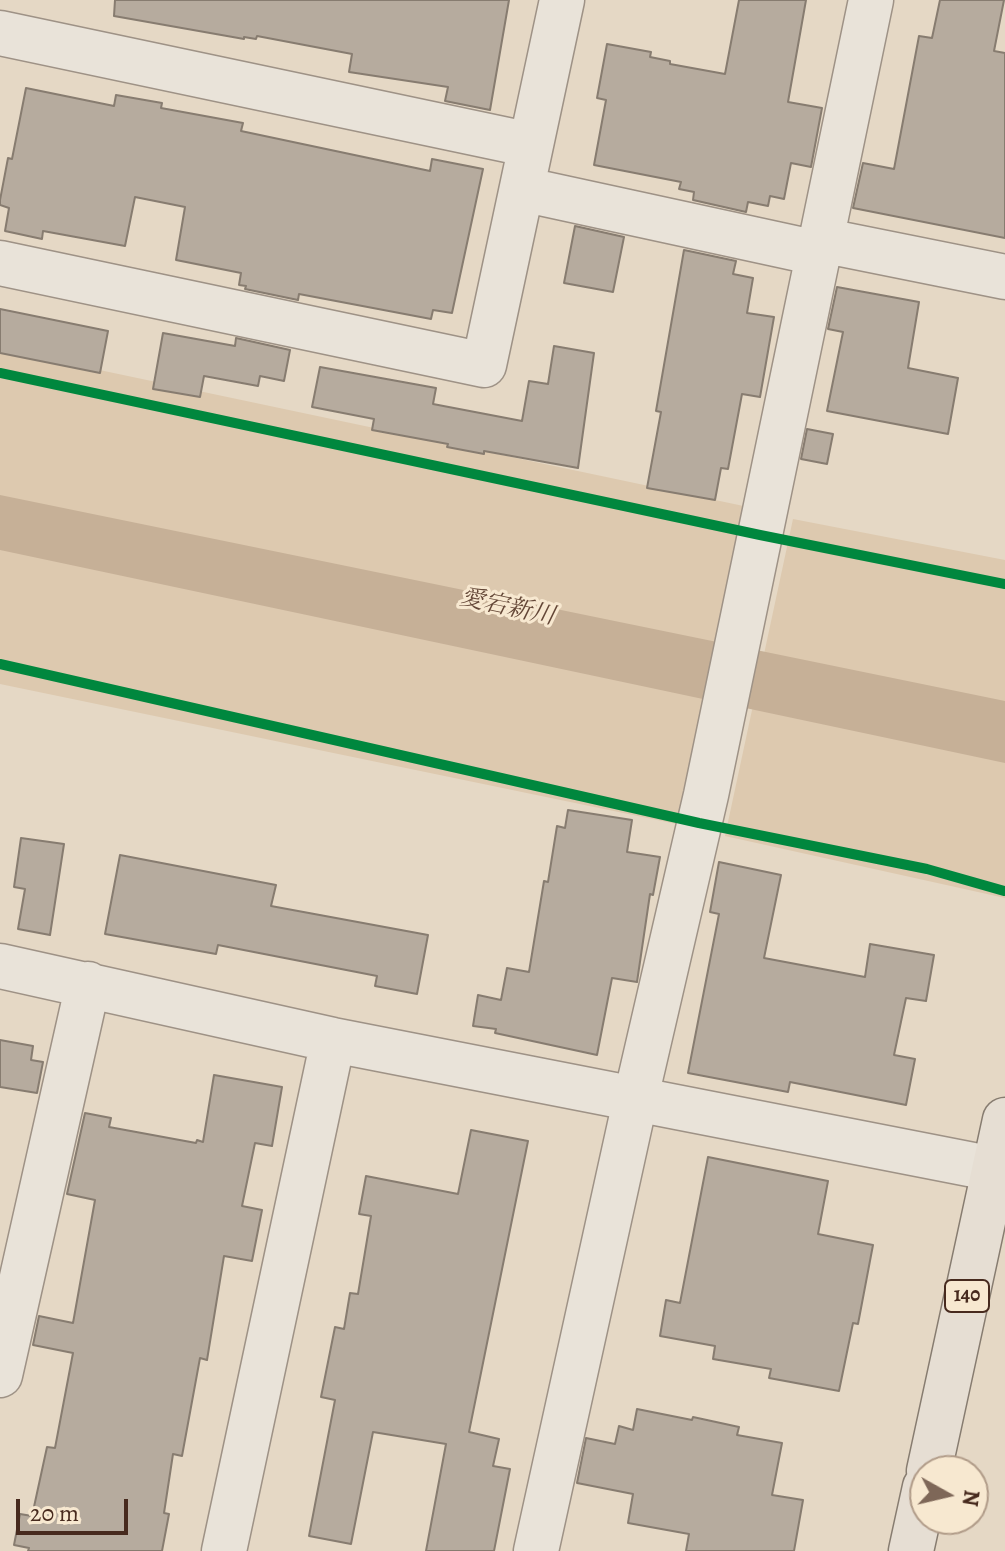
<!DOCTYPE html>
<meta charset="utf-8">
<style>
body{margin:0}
#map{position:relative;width:1005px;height:1551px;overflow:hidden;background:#e5d8c5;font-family:Alegreya,serif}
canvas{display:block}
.north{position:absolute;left:909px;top:1455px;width:80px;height:80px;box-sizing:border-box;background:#f7e8d0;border:2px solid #b19c89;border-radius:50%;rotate:98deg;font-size:22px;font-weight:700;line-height:32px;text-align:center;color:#472a1e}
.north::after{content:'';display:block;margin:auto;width:28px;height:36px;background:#7e6758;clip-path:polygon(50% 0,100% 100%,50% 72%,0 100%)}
.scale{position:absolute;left:16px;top:1499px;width:112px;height:36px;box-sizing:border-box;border:4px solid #472a1e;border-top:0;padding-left:10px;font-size:24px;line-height:28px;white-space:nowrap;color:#472a1e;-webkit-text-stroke:6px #f7e8d0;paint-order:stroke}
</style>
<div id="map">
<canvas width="1005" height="1551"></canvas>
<div class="north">N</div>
<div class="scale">20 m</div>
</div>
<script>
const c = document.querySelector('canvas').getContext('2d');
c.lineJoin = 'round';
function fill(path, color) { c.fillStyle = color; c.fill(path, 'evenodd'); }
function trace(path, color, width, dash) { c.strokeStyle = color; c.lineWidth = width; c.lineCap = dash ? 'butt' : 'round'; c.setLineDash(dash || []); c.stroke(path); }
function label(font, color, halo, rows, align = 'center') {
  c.font = font + ' Alegreya,"Noto Serif JP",serif'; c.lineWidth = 6; c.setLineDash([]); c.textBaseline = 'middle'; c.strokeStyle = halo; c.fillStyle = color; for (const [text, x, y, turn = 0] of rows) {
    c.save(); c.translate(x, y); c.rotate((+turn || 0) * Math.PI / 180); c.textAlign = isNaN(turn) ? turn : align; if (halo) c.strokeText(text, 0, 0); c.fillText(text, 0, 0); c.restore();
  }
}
fill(new Path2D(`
 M 0,349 L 753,508 L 691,827 L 0,684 Z
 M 793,519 L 1005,560 L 1005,898 L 725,836 Z`), '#ddc9af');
fill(new Path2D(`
 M 0,495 L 1005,701 L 1005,763 L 0,550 Z`), '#c6b097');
const building = new Path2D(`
 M 115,0 L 509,0 L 490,110 L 445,101 L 448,87 L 349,72 L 352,54 L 257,36 L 256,39 L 244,37 L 244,39 L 114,16 Z
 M 739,0 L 806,0 L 788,102 L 822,108 L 811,167 L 791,163 L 784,199 L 770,196 L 768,206 L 748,202 L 746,212 L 693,200 L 694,192 L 679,189 L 681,182 L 594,165 L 606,100 L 597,98 L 607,44 L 651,52 L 650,57 L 670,61 L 670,64 L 725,74 Z
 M 940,0 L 1004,0 L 994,51 L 1005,53 L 1005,238 L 853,208 L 863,163 L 894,169 L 919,36 L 932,38 Z
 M 26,88 L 114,106 L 116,95 L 162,103 L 161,108 L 243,123 L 241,131 L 430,171 L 432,159 L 483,169 L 452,313 L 433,310 L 431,319 L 299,294 L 298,300 L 245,289 L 246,286 L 239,285 L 241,273 L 176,260 L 185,207 L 135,197 L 125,246 L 43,231 L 42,239 L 5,231 L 9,208 L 0,205 L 0,200 L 8,158 L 12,159 Z
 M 575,226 L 624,237 L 613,292 L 564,283 Z
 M 684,250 L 736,261 L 733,274 L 753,278 L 747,313 L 774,317 L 760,397 L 742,394 L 728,469 L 721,468 L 715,500 L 647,488 L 661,412 L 656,411 Z
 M 837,287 L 919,302 L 908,368 L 958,378 L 948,434 L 827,411 L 843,332 L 828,329 Z
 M 0,309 L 108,331 L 100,373 L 0,353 Z
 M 163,333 L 235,346 L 236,338 L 290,350 L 284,381 L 260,376 L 258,386 L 204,376 L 200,397 L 153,389 Z
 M 554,346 L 594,353 L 578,468 L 484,451 L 484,454 L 447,447 L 448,444 L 372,430 L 374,419 L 312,407 L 320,367 L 436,388 L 433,404 L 522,421 L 529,381 L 548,384 Z
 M 807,429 L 833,434 L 827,464 L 801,459 Z
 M 568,810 L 632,820 L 627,852 L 660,857 L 653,895 L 650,894 L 637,982 L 612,978 L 597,1055 L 495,1033 L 496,1029 L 473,1026 L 478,995 L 501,1000 L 507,968 L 529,972 L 544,881 L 548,882 L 557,826 L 565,828 Z
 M 21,838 L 64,844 L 50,935 L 18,929 L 25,889 L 14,887 Z
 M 120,855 L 276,885 L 271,906 L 428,935 L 417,994 L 375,986 L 377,976 L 218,945 L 216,954 L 105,934 Z
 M 719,862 L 781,875 L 764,958 L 865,977 L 870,944 L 934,955 L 926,1001 L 906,998 L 894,1055 L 915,1059 L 906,1105 L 790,1082 L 788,1092 L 688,1073 L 719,914 L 710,912 Z
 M 0,1040 L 33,1046 L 31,1060 L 43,1062 L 37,1093 L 0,1087 Z
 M 214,1075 L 282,1087 L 272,1146 L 255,1143 L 242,1206 L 262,1210 L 252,1261 L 224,1256 L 207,1360 L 200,1358 L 182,1456 L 173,1454 L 164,1513 L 169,1514 L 162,1551 L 28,1551 L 29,1548 L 14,1545 L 20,1514 L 32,1516 L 47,1447 L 55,1448 L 73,1353 L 33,1345 L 39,1316 L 73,1323 L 95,1200 L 67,1194 L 85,1113 L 111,1118 L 109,1127 L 196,1143 L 197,1140 L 203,1142 Z
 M 471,1130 L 528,1141 L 469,1432 L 499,1439 L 493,1466 L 510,1469 L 494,1551 L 426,1551 L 446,1444 L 373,1432 L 351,1544 L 309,1536 L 335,1400 L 321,1397 L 335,1327 L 344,1329 L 350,1293 L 358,1294 L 371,1216 L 359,1214 L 366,1176 L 458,1194 Z
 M 708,1157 L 828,1181 L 818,1234 L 873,1245 L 858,1324 L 853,1323 L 839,1391 L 769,1378 L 771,1369 L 713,1359 L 715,1346 L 660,1336 L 666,1300 L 680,1303 Z
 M 637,1409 L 692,1420 L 693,1417 L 739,1427 L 737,1435 L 782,1443 L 772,1495 L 803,1500 L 794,1551 L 686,1551 L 689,1534 L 628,1523 L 633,1494 L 577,1483 L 586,1438 L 615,1444 L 619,1426 L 633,1430 Z`);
fill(building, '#b6ab9e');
trace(building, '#877c70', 2);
const minor = new Path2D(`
 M 0,33 L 531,145
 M 522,189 L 817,253
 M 821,240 L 1005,277
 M 0,263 L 484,365 L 562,0
 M 0,966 L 333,1040 L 994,1169
 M 0,1375 L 88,984
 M 224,1551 L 333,1040
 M 536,1551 L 636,1097 L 706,795 L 871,0`);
const major = new Path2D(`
 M 929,1471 L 1005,1120
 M 911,1551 L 925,1487`);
trace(minor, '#9e9286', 47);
trace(major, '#877c70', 47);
trace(minor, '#e9e3d9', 44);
trace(major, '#e6ded3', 44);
trace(new Path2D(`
 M 0,373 L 760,535 L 1005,584
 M 0,664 L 699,823 L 927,869 L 1004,891`), '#00873e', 10);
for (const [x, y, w] of [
 [967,1296,44]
]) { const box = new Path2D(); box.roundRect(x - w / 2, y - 16, w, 32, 6); c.fillStyle = '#f7e8d0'; c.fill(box); trace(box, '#472a1e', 2); }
label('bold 20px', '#472a1e', null, [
 ["140",967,1296]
]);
label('italic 24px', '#644737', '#f7e8d0', [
 ["愛宕新川",507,608,12]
]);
</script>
